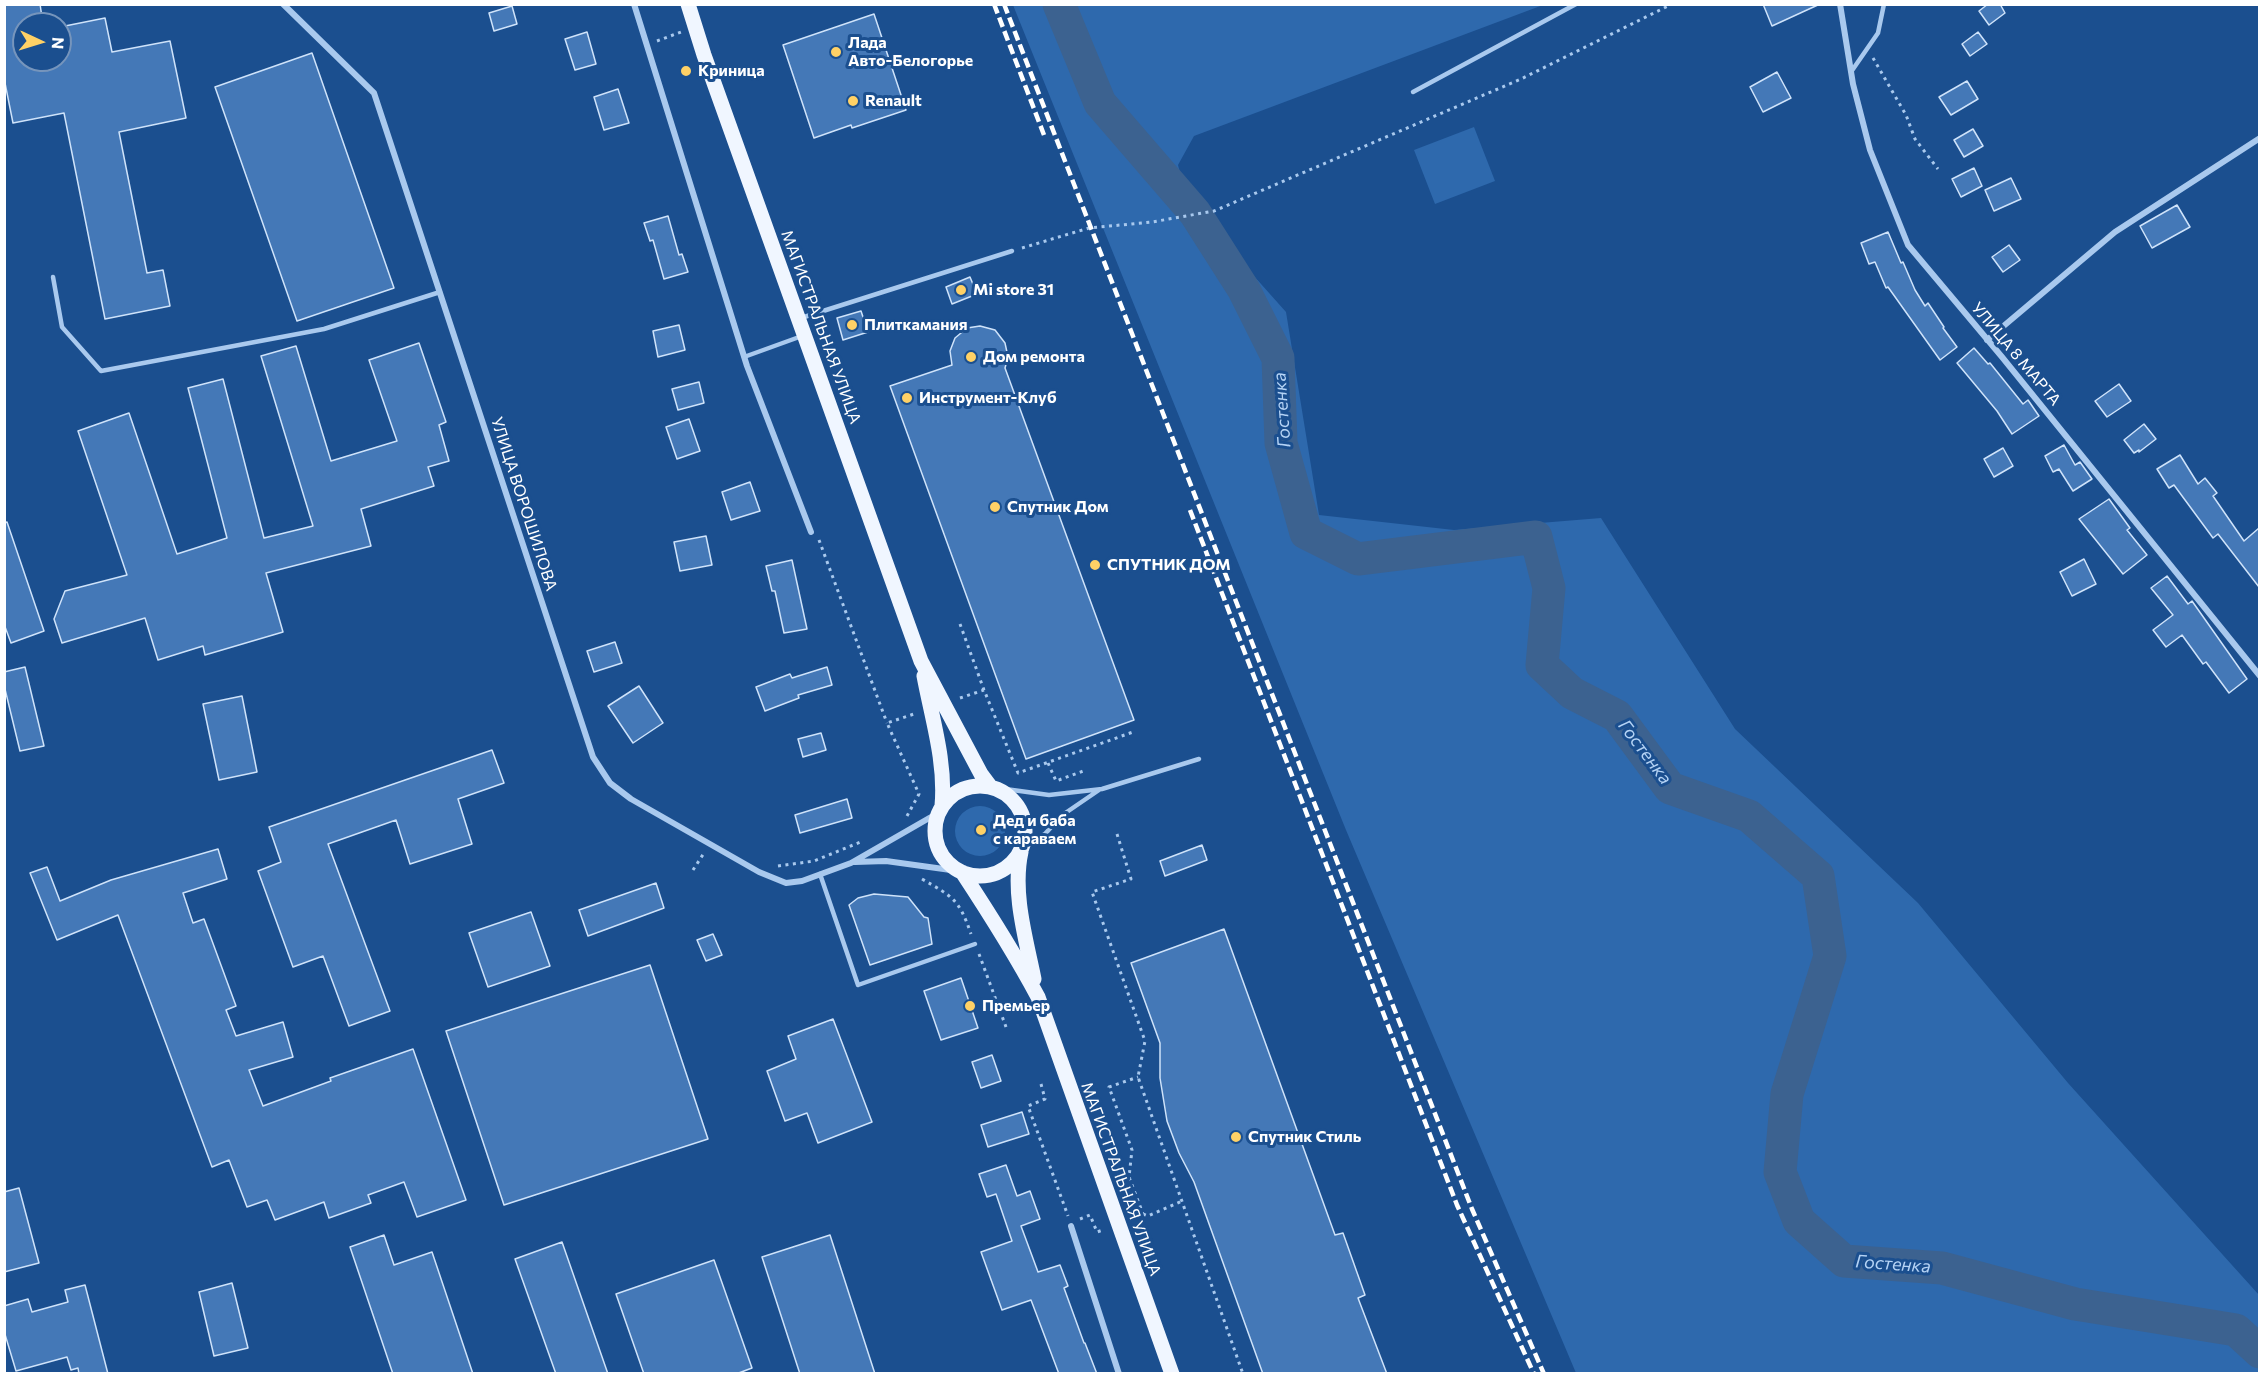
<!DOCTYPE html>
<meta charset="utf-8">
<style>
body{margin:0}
#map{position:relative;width:2264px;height:1378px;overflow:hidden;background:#1b4f8f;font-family:Commissioner,sans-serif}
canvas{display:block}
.frame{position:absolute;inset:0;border:6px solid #fff;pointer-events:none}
.north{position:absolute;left:12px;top:12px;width:60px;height:60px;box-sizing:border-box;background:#1b4f8f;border:2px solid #7695bc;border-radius:50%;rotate:94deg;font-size:16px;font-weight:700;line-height:24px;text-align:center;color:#fff}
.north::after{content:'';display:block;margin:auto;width:21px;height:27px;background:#ffd166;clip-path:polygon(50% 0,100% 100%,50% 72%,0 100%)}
</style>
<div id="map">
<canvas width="2264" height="1378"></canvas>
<div class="frame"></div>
<div class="north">N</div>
</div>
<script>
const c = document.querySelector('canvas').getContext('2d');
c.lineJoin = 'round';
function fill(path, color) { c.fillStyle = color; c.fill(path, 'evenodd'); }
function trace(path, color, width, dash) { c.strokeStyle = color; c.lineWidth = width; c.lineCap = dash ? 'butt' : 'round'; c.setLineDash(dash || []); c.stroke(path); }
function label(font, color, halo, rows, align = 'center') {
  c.font = font + ' Commissioner,sans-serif'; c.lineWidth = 6; c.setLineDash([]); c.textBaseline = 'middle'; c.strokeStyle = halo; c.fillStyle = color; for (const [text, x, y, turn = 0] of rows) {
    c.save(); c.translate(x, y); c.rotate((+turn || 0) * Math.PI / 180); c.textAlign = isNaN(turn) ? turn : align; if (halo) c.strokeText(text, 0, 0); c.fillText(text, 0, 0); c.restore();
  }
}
fill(new Path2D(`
 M 1013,5 L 1543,5 L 1194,136 L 1178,165 L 1187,201 L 1286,312 L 1319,515 L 1454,530 L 1601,518 L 1735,729 L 1918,903 L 2068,1083 L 2259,1295 L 2259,1373 L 1576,1373 L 1346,830 Z
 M 1474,127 L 1495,181 L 1435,204 L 1414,150 Z
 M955 831a25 25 0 1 1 50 0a25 25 0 1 1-50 0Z`), '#2e69ad');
trace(new Path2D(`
 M 1059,4 L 1100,103 L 1195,213 L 1244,290 L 1278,358 L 1281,443 L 1306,533 L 1358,559 L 1536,537 L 1549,588 L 1542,665 L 1572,693 L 1617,716 L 1670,788 L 1749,816 L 1818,876 L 1830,956 L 1787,1094 L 1780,1172 L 1799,1221 L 1844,1261 L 1942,1268 L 2075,1304 L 2236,1330 L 2260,1352`), '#3c6290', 33);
const building = new Path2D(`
 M 4,4 L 40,4 L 43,24 L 24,24 L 24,60 L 60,60 L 60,27 L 105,18 L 112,52 L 170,41 L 186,118 L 119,132 L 147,273 L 163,270 L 170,306 L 105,319 L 64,113 L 13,123 L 4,78 Z
 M 1763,4 L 1820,4 L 1772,26 Z
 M 1988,4 L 2000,4 L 2005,13 L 1989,25 L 1979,11 Z
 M 512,6 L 517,24 L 494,31 L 489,13 Z
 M 874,14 L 906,110 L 852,128 L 851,125 L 814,138 L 783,45 Z
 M 587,32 L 596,64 L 575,70 L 565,39 Z
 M 1978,32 L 1987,44 L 1970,56 L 1962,44 Z
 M 312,53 L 394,288 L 297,321 L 215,87 Z
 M 1777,72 L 1791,98 L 1763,112 L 1750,87 Z
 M 1967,81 L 1978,99 L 1951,115 L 1939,97 Z
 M 618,89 L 629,123 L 604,130 L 594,97 Z
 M 1973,129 L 1983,146 L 1964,157 L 1954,140 Z
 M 1974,168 L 1982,186 L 1961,197 L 1952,179 Z
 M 2011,178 L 2021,199 L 1994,211 L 1985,190 Z
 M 2177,205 L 2190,227 L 2152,248 L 2140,226 Z
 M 668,216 L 679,255 L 682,254 L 688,272 L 664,279 L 653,240 L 650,241 L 644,223 Z
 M 1888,232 L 1901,263 L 1903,262 L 1915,290 L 1925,306 L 1928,303 L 1944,327 L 1943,328 L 1957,347 L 1940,360 L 1888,287 L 1886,288 L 1875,262 L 1869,264 L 1861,243 Z
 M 2009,245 L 2020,260 L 2003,272 L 1992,257 Z
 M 970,277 L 977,294 L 952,304 L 946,287 Z
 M 861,311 L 868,332 L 843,340 L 837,318 Z
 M 679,325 L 685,350 L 658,357 L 653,331 Z
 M 980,326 L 995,330 L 1005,343 L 1008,357 L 1005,368 L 1134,720 L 1026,759 L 890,386 L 952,365 L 950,351 L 955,338 L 967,328 Z
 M 419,343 L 446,422 L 439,425 L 449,461 L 428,467 L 434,486 L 361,509 L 371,546 L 266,573 L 283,632 L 205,655 L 203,646 L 158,660 L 145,618 L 62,643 L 54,619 L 65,591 L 127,575 L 78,431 L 129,413 L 177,554 L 227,538 L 188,388 L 223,379 L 264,538 L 313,526 L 261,356 L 296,346 L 331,461 L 397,441 L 369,360 Z
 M 1974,348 L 1988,364 L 1990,363 L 2023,404 L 2028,400 L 2039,416 L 2012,434 L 1997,411 L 1957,363 Z
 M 699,382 L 704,403 L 678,410 L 672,389 Z
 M 2119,384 L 2131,401 L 2107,417 L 2095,401 Z
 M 689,419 L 700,451 L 677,459 L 666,427 Z
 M 2144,424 L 2156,439 L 2139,452 L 2139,450 L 2134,453 L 2124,440 Z
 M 2064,445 L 2075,465 L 2080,462 L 2092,479 L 2073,491 L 2059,469 L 2053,472 L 2045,456 Z
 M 2003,448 L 2013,466 L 1994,477 L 1984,459 Z
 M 2180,455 L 2198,484 L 2205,478 L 2217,493 L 2213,496 L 2244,541 L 2259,528 L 2259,587 L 2218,534 L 2213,538 L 2174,485 L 2169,488 L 2157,469 Z
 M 750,482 L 760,511 L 731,520 L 722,492 Z
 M 2109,499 L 2130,528 L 2127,530 L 2147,555 L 2123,574 L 2079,519 Z
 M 7,522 L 44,631 L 11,643 L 4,624 L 4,523 Z
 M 706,536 L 712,565 L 680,571 L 674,542 Z
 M 2084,559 L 2096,584 L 2072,596 L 2060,572 Z
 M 792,560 L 807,629 L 784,633 L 775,591 L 772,591 L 766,566 Z
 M 2167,576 L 2188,604 L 2192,601 L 2247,679 L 2229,693 L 2206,662 L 2203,664 L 2182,635 L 2166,647 L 2153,630 L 2173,615 L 2151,588 Z
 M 615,642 L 622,663 L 594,672 L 587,651 Z
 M 25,667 L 44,746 L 20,751 L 4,685 L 4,672 Z
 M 827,667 L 832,685 L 798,695 L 799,698 L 765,711 L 756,687 L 790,674 L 792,678 Z
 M 639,686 L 663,723 L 633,743 L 608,706 Z
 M 242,696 L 257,772 L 219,780 L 203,704 Z
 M 821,733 L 826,750 L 803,757 L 798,739 Z
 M 492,750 L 504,783 L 458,799 L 472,844 L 410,864 L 396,820 L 328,844 L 390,1011 L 349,1026 L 323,956 L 293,967 L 258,871 L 281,862 L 269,827 Z
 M 847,799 L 852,818 L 800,833 L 795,815 Z
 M 1202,845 L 1207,860 L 1165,876 L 1160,861 Z
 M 218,849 L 227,879 L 183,893 L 193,923 L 204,919 L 236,1006 L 226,1010 L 236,1036 L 283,1022 L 293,1057 L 249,1070 L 263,1106 L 331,1081 L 330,1078 L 413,1049 L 466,1200 L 417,1217 L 404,1182 L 368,1195 L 371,1203 L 329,1218 L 324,1202 L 275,1220 L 267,1200 L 247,1207 L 229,1160 L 212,1167 L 118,915 L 57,940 L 30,873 L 47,867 L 60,901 L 111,880 Z
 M 656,883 L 664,908 L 588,936 L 579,910 Z
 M 874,894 L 908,897 L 924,917 L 928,918 L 932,944 L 870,965 L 849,905 L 858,898 Z
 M 531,912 L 550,966 L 488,987 L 469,933 Z
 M 1224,929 L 1335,1235 L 1343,1233 L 1365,1295 L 1358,1298 L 1387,1374 L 1263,1374 L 1194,1182 L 1179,1153 L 1167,1121 L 1160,1078 L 1160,1043 L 1131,963 Z
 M 713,934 L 722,955 L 706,961 L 697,940 Z
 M 650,965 L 708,1139 L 504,1205 L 446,1031 Z
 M 961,978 L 978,1028 L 941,1040 L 924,991 Z
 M 833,1019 L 872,1122 L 818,1143 L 807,1113 L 785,1121 L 767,1071 L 796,1059 L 788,1036 Z
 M 992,1055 L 1001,1081 L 981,1088 L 972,1062 Z
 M 1022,1112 L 1029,1134 L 988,1147 L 981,1125 Z
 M 1006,1165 L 1017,1196 L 1030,1191 L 1040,1219 L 1021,1226 L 1038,1272 L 1060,1265 L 1068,1286 L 1064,1288 L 1084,1343 L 1085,1343 L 1097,1374 L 1059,1374 L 1031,1300 L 1002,1310 L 981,1252 L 1012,1241 L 996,1194 L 987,1197 L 979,1174 Z
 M 19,1188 L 39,1263 L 4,1272 L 4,1192 Z
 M 384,1235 L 394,1265 L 432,1252 L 473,1374 L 393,1374 L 350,1247 Z
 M 830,1235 L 875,1374 L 800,1374 L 762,1257 Z
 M 562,1242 L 608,1374 L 556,1374 L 515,1259 Z
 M 714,1260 L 752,1368 L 736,1374 L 644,1374 L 616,1294 Z
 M 232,1283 L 248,1348 L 214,1356 L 199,1292 Z
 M 85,1285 L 108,1374 L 79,1374 L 78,1368 L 71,1370 L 67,1357 L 16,1371 L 4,1331 L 4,1306 L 28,1299 L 32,1312 L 68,1302 L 65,1290 Z`);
fill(building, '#4478b7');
trace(building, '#cfe3fa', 1.5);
trace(new Path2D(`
 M 657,41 L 681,32
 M 1873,58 L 1906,115 L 1915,139 L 1938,169
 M 1022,248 L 1089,228 L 1152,222 L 1214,211 L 1521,79 L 1672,4
 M 819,540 L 887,723
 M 960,624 L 984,690 L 1018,773 L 1133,732
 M 960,698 L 984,690
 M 1048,763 L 1056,781 L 1086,770
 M 907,816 L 919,794 L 887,723 L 917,713
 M 1117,834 L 1131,879 L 1092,892 L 1145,1041 L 1138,1077 L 1243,1374
 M 778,866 L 814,861 L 863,841
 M 693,870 L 704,853
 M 922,879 C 953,897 959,899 971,934
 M 979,954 L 1006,1027
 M 1041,1084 L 1045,1099 L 1028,1106 L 1068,1216
 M 1143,1214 L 1148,1216 L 1182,1201
 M 1135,1218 L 1143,1214 L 1129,1177 L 1132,1150 L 1109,1087 L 1138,1077
 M 1080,1219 L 1090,1215 L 1097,1232 L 1103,1230`), '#a9c9ee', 3, [3, 4.5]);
trace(new Path2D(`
 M 1851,72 L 1878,33 L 1884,4
 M 1413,92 L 1576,4
 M 53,277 L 62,327 L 101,371 L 324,329 L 440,292
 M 801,318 L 1012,251
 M 744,357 L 802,336
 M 998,788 L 1049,795 L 1102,789 L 1199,759
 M 1023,848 L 1045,834 L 1061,816 L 1099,790
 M 820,874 L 858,985 L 975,944`), '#a9c9ee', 4.5);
trace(new Path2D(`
 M 283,4 L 374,93 L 593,757 L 610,783 L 631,799 L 759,872 L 786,883 L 802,881 L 851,863 L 938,813
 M 634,4 L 747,366 L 811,532
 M 1840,4 L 1853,84 L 1870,150 L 1908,245 L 2002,357 L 2260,676
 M 1987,340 L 2115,232 L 2260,138
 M 855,862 L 886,861 L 958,871
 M 1071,1226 L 1119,1374`), '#a9c9ee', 6);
trace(new Path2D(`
 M 688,4 L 704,55 L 921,661 L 981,774 L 990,786
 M 924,676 C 932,719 946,762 942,806
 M935 831a45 45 0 1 1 90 0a45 45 0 1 1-90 0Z
 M 1021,852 C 1012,893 1026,939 1034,979
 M 962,872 C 989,913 1015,954 1038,997 L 1172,1374`), '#f0f6ff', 15);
trace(new Path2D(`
 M 994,4 L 1044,135
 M 1004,4 L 1472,1209 L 1544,1374
 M 1190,510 L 1457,1205 L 1534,1374`), '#fff', 4.5, [10, 4.5]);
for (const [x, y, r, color] of [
 [836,52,6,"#ffd166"],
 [686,71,6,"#ffd166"],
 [853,101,6,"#ffd166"],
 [961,290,6,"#ffd166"],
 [852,325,6,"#ffd166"],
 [971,357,6,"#ffd166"],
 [907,398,6,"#ffd166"],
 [995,507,6,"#ffd166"],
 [1095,565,6,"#ffd166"],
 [981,830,6,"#ffd166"],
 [970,1006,6,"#ffd166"],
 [1236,1137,6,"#ffd166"]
]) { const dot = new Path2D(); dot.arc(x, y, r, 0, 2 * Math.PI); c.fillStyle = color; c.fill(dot); trace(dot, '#1b4f8f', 2); }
label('bold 16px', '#fff', '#1b4f8f', [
 ["Лада",848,43],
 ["Авто-Белогорье",848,61],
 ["Криница",698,71],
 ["Renault",865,101],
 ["Mi store 31",973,290],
 ["Плиткамания",864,325],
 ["Дом ремонта",983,357],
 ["Инструмент-Клуб",919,398],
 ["Спутник Дом",1007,507],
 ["СПУТНИК ДОМ",1107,565],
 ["Дед и баба",993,821],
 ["с караваем",993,839],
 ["Премьер",982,1006],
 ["Спутник Стиль",1248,1137]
], 'left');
label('16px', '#fff', '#1b4f8f', [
 ["МАГИСТРАЛЬНАЯ УЛИЦА",821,327,70],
 ["УЛИЦА 8 МАРТА",2016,354,50],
 ["УЛИЦА ВОРОШИЛОВА",524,504,72],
 ["МАГИСТРАЛЬНАЯ УЛИЦА",1121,1179,70]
]);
label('italic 18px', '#b5d3f5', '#1b4f8f', [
 ["Гостенка",1282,410,-94],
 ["Гостенка",1645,752,53],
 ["Гостенка",1893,1264,4]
]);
</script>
